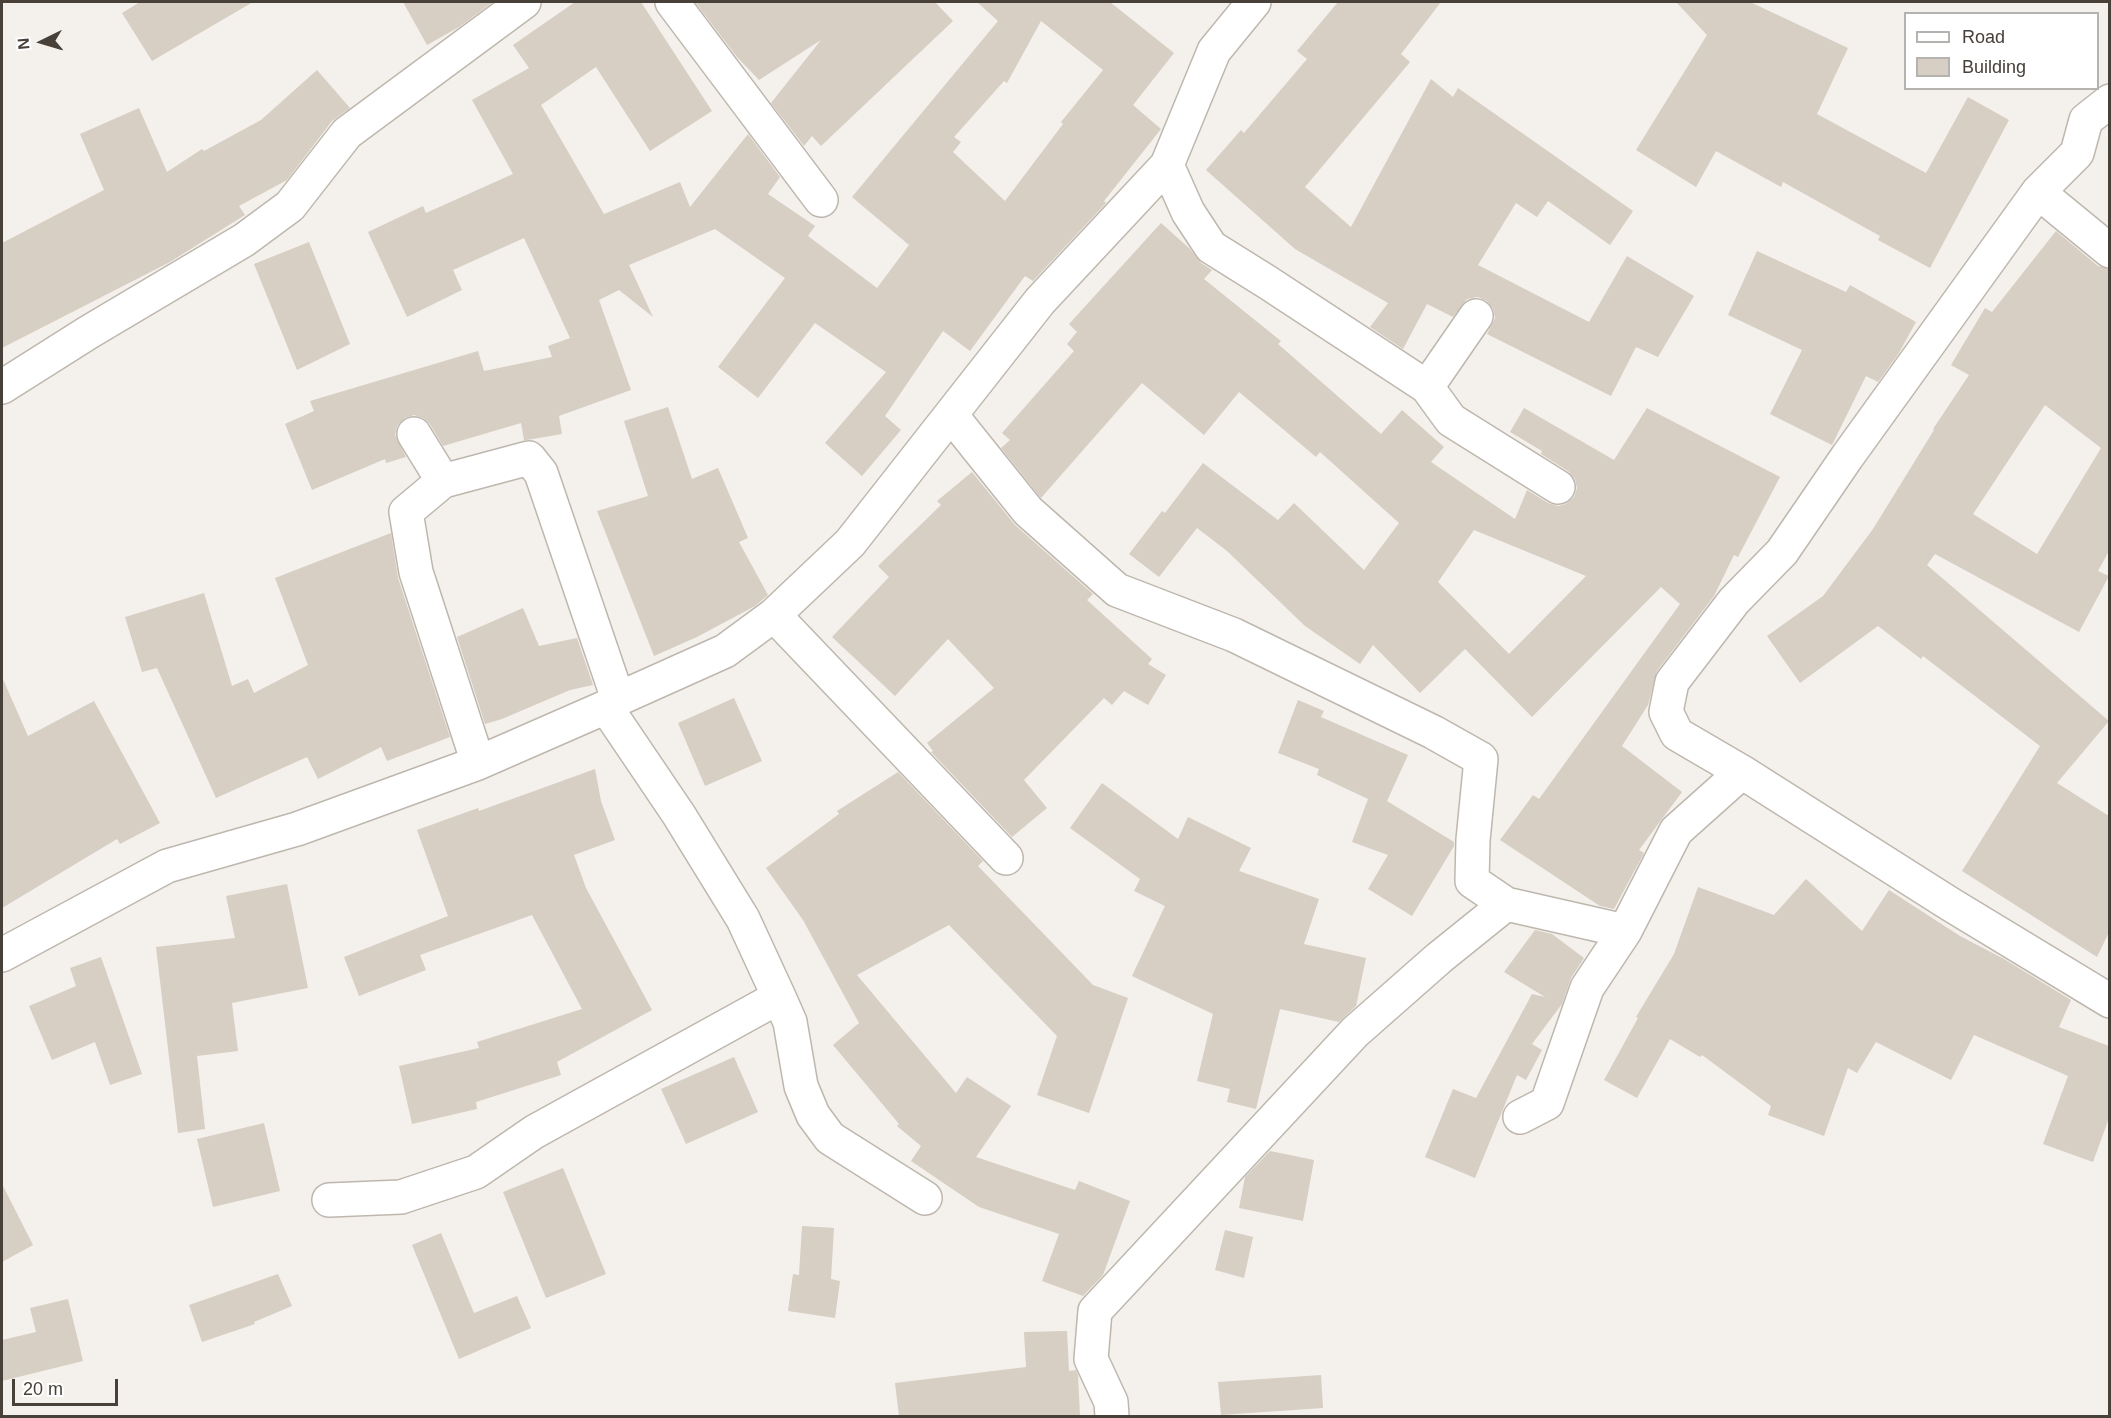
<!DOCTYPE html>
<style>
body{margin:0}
#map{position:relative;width:2111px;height:1418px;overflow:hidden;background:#f4f0eb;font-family:Arial,sans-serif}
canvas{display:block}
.frame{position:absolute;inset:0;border:3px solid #474139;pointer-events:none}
.legend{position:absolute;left:1904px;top:12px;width:195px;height:78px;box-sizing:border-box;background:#fff;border:2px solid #b5b3b0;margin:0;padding:8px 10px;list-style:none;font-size:18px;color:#474139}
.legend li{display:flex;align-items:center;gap:12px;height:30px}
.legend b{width:30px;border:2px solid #b5b3b0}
.north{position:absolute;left:12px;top:12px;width:60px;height:60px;-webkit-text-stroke:4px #fff;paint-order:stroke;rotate:265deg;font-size:16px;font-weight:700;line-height:24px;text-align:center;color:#474139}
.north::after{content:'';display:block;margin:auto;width:21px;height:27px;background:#474139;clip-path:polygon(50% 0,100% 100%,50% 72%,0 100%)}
.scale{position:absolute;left:12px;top:1379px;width:106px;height:27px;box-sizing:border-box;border:3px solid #474139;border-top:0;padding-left:8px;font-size:18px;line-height:21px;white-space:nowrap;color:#474139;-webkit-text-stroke:4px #fff;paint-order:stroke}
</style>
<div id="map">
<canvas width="2111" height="1418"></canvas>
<div class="frame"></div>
<ul class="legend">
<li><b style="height:8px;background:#fff"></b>Road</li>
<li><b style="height:16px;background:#d7cec4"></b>Building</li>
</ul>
<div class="north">N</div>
<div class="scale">20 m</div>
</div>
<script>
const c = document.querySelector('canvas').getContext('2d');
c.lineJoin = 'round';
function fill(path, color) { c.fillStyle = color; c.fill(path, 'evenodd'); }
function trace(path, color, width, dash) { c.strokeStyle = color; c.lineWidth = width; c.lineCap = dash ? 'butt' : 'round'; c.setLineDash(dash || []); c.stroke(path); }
fill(new Path2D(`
 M 140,2 L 253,2 L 152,61 L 122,13 Z
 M 403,2 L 493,2 L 459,27 L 427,45 Z
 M 575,2 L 641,2 L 712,111 L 650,151 L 596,67 L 541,105 L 604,214 L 680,182 L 690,207 L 748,134 L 780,177 L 768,194 L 815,226 L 808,236 L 877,288 L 909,245 L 852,197 L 998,21 L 977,2 L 1110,2 L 1174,53 L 1133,105 L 1161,129 L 1104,201 L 1106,203 L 1033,281 L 1025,276 L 970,351 L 943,331 L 885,416 L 901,430 L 862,476 L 825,443 L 886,372 L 815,323 L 758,398 L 718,367 L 785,278 L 715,229 L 629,265 L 653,317 L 619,290 L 599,300 L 631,390 L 559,416 L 562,434 L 527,440 L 524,440 L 521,423 L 443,446 L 430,424 L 423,418 L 414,415 L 405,418 L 397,426 L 395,435 L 406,457 L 386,463 L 385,459 L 312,490 L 285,424 L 314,411 L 310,401 L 478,351 L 484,371 L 552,357 L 548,346 L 570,338 L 524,238 L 453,270 L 462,290 L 407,317 L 368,232 L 423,206 L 426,213 L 513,174 L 472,100 L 529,68 L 513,45 ZM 1041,21 L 1103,70 L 1061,122 L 1063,124 L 1005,201 L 953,152 L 961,142 L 954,137 L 1004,81 L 1007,83 Z
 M 695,2 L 935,2 L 953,21 L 821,146 L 812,136 L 804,146 L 771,103 L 821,40 L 759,80 L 737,57 Z
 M 1338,2 L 1441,2 L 1401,54 L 1410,62 L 1305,187 L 1351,227 L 1431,79 L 1453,97 L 1458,88 L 1633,211 L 1610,245 L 1548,201 L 1537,217 L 1516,203 L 1478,265 L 1589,322 L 1627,256 L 1694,296 L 1658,357 L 1636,347 L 1611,396 L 1487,334 L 1495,318 L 1493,309 L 1487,301 L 1478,297 L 1467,299 L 1453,317 L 1427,304 L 1403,349 L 1370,327 L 1388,303 L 1295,249 L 1206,170 L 1241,130 L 1244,133 L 1307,59 L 1297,51 Z
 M 1676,2 L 1750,2 L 1848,48 L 1817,114 L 1926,173 L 1968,97 L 2009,120 L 1930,268 L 1878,240 L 1880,236 L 1783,182 L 1781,187 L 1716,151 L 1696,187 L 1636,150 L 1707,35 Z
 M 317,70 L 350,108 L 332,121 L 287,180 L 239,206 L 245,215 L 170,262 L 2,348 L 2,243 L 104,190 L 80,134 L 139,108 L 167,172 L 202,149 L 204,151 L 261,120 Z
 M 1161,223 L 1189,248 L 1201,263 L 1212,270 L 1204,279 L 1281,341 L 1278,344 L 1381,434 L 1402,410 L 1444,447 L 1431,462 L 1515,519 L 1527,490 L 1548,503 L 1558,506 L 1566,504 L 1574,497 L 1577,488 L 1575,479 L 1568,471 L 1541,454 L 1542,451 L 1510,432 L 1524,408 L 1614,460 L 1647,408 L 1780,477 L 1738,557 L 1734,555 L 1714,596 L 1657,671 L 1648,705 L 1622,746 L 1682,792 L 1639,850 L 1644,853 L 1614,909 L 1600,906 L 1500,840 L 1533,795 L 1539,799 L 1680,604 L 1661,587 L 1532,717 L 1465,649 L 1420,693 L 1373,645 L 1360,664 L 1305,626 L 1227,551 L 1197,528 L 1159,577 L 1129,554 L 1162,511 L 1165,513 L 1203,463 L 1278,520 L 1294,503 L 1364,570 L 1399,523 L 1320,452 L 1316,457 L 1239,392 L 1204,435 L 1142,383 L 1041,498 L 1001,448 L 1010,440 L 1002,433 L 1074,351 L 1067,344 L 1077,332 L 1069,324 ZM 1474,530 L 1586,576 L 1509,654 L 1438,582 Z
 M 2056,231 L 2098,266 L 2109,269 L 2109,551 L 2098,571 L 2109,576 L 2079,632 L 1935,554 L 1927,565 L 2109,721 L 2057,783 L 2109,816 L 2109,932 L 2097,957 L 1962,871 L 2040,746 L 1923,656 L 1921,659 L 1878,626 L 1800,683 L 1767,636 L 1823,596 L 1873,529 L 1934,430 L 1933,429 L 1969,375 L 1951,365 L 1985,308 L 1992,312 ZM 2045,405 L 2101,448 L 2037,554 L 1973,514 Z
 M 309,242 L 350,344 L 297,370 L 254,264 Z
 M 1757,251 L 1846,292 L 1850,285 L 1916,322 L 1899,353 L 1878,382 L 1866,376 L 1832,445 L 1770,414 L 1802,350 L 1728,315 Z
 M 668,407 L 692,479 L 718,468 L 748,538 L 739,542 L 768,595 L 755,606 L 697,637 L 654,656 L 597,511 L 648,496 L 624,421 Z
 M 972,472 L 1015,525 L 1093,594 L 1087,600 L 1152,659 L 1148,664 L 1166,675 L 1148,705 L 1124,691 L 1112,705 L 1104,698 L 1024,780 L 1047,808 L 1012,837 L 931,752 L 933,751 L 927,743 L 994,688 L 948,639 L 895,696 L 832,637 L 889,577 L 878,566 L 941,505 L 937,501 Z
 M 391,533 L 398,578 L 450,737 L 387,761 L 381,747 L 318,779 L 307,757 L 216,798 L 157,668 L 142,672 L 125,617 L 204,593 L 232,686 L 248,679 L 254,693 L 308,665 L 275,578 Z
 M 523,608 L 539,646 L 577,638 L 593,685 L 570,690 L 502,719 L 485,724 L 457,637 Z
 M 2,677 L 28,736 L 94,701 L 160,823 L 120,844 L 117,839 L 2,908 Z
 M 734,698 L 762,761 L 705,786 L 678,723 Z
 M 1298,700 L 1324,711 L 1321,717 L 1408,755 L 1387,801 L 1454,842 L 1454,846 L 1412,916 L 1368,889 L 1388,855 L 1352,842 L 1368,799 L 1317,775 L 1319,769 L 1278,753 Z
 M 595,769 L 601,801 L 615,840 L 574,855 L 586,888 L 652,1010 L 557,1062 L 561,1075 L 476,1102 L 477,1109 L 412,1124 L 399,1066 L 479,1048 L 477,1042 L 582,1009 L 532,915 L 420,955 L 426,970 L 359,996 L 344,957 L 448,916 L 417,830 L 478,808 L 479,811 Z
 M 898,772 L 983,861 L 978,866 L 1093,985 L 1128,998 L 1089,1113 L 1037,1095 L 1057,1036 L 949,925 L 857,975 L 956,1093 L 967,1077 L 1011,1106 L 976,1157 L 1075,1190 L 1079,1181 L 1130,1201 L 1103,1275 L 1083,1296 L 1042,1281 L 1059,1234 L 979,1207 L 911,1161 L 921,1146 L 897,1126 L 899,1124 L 833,1045 L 859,1023 L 803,920 L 766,868 L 839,814 L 837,811 Z
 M 1102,783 L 1178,839 L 1188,817 L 1251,848 L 1239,871 L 1319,899 L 1304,944 L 1366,958 L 1356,1006 L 1339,1022 L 1280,1009 L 1256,1109 L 1227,1102 L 1230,1089 L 1197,1081 L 1213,1014 L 1132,976 L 1165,906 L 1134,891 L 1140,879 L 1070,828 Z
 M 1806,879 L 1862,931 L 1889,890 L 1960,936 L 2004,959 L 2071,1000 L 2059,1027 L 2109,1046 L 2109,1118 L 2093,1162 L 2043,1144 L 2068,1076 L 1974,1035 L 1951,1080 L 1876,1042 L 1857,1073 L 1848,1068 L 1824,1136 L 1768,1115 L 1771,1106 L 1702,1055 L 1700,1057 L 1670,1039 L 1637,1098 L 1604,1080 L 1638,1018 L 1636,1017 L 1674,954 L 1698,887 L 1774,915 Z
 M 287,884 L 308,988 L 232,1003 L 238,1051 L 197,1056 L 205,1129 L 178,1133 L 156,947 L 235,938 L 226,896 Z
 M 1535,930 L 1552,934 L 1584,958 L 1571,978 L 1562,1004 L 1532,1044 L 1542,1050 L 1526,1080 L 1517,1075 L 1475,1178 L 1425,1157 L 1453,1089 L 1476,1098 L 1532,994 L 1545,997 L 1504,972 Z
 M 101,957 L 142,1074 L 110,1085 L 95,1042 L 52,1060 L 29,1006 L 76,986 L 70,968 Z
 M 734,1057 L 758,1112 L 686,1144 L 661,1089 Z
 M 264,1123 L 280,1191 L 213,1207 L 197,1139 Z
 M 1270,1151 L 1314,1160 L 1303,1221 L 1239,1208 L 1245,1177 Z
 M 563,1168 L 606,1274 L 546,1298 L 503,1192 Z
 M 2,1184 L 33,1245 L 2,1262 Z
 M 802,1226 L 834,1228 L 831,1279 L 840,1281 L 835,1318 L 788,1311 L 793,1274 L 799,1275 Z
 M 1225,1230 L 1253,1237 L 1244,1278 L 1215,1270 Z
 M 441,1233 L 474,1313 L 517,1296 L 531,1328 L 459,1359 L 412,1245 Z
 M 278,1274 L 292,1306 L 254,1322 L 255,1324 L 202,1342 L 189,1305 Z
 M 68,1299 L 83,1361 L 2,1381 L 2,1340 L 36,1332 L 30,1308 Z
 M 1067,1331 L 1069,1371 L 1076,1370 L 1078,1375 L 1080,1416 L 899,1416 L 895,1383 L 1026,1367 L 1024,1332 Z
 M 1321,1375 L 1323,1408 L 1221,1415 L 1218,1382 Z`), '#d7cec4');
const minor = new Path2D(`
 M 672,2 L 821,200
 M 2110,101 L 2086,120 L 2077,153 L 2038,192 L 1847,457 L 1782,552 L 1734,601 L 1672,682 L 1666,712 L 1677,734 L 1742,772 L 1950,904 L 2110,1001
 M 1167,165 L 1188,212 L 1211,247 L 1267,282 L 1427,387 L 1451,420 L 1558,487
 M 2038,192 L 2110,251
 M 2,387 L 89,332 L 244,240 L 290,206 L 347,133 L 524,2
 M 1427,387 L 1476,316
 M 951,415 L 1028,511 L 1117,590 L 1234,635 L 1433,732 L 1481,759 L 1473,840 L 1472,881 L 1506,904
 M 414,434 L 443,481 L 529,458 L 541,473 L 618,699
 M 443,481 L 406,512 L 416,572 L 478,763
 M 774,615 L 1006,858
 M 2,955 L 167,866 L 297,829 L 478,763 L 606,707 L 618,699 L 725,651 L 774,615 L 850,543 L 1040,301 L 1167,165 L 1214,51 L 1254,2
 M 779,997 L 790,1022 L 801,1086 L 813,1115 L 830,1138 L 925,1198
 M 1520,1117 L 1547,1103 L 1587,988 L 1625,931 L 1676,831 L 1742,772
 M 329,1200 L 401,1197 L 476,1172 L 534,1132 L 779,997 L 743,919 L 679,815 L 606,707
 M 1112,1416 L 1111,1402 L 1091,1359 L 1095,1311 L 1355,1032 L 1439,958 L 1506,904 L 1625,931`);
trace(minor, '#beb7ae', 36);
trace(minor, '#fff', 33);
</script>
